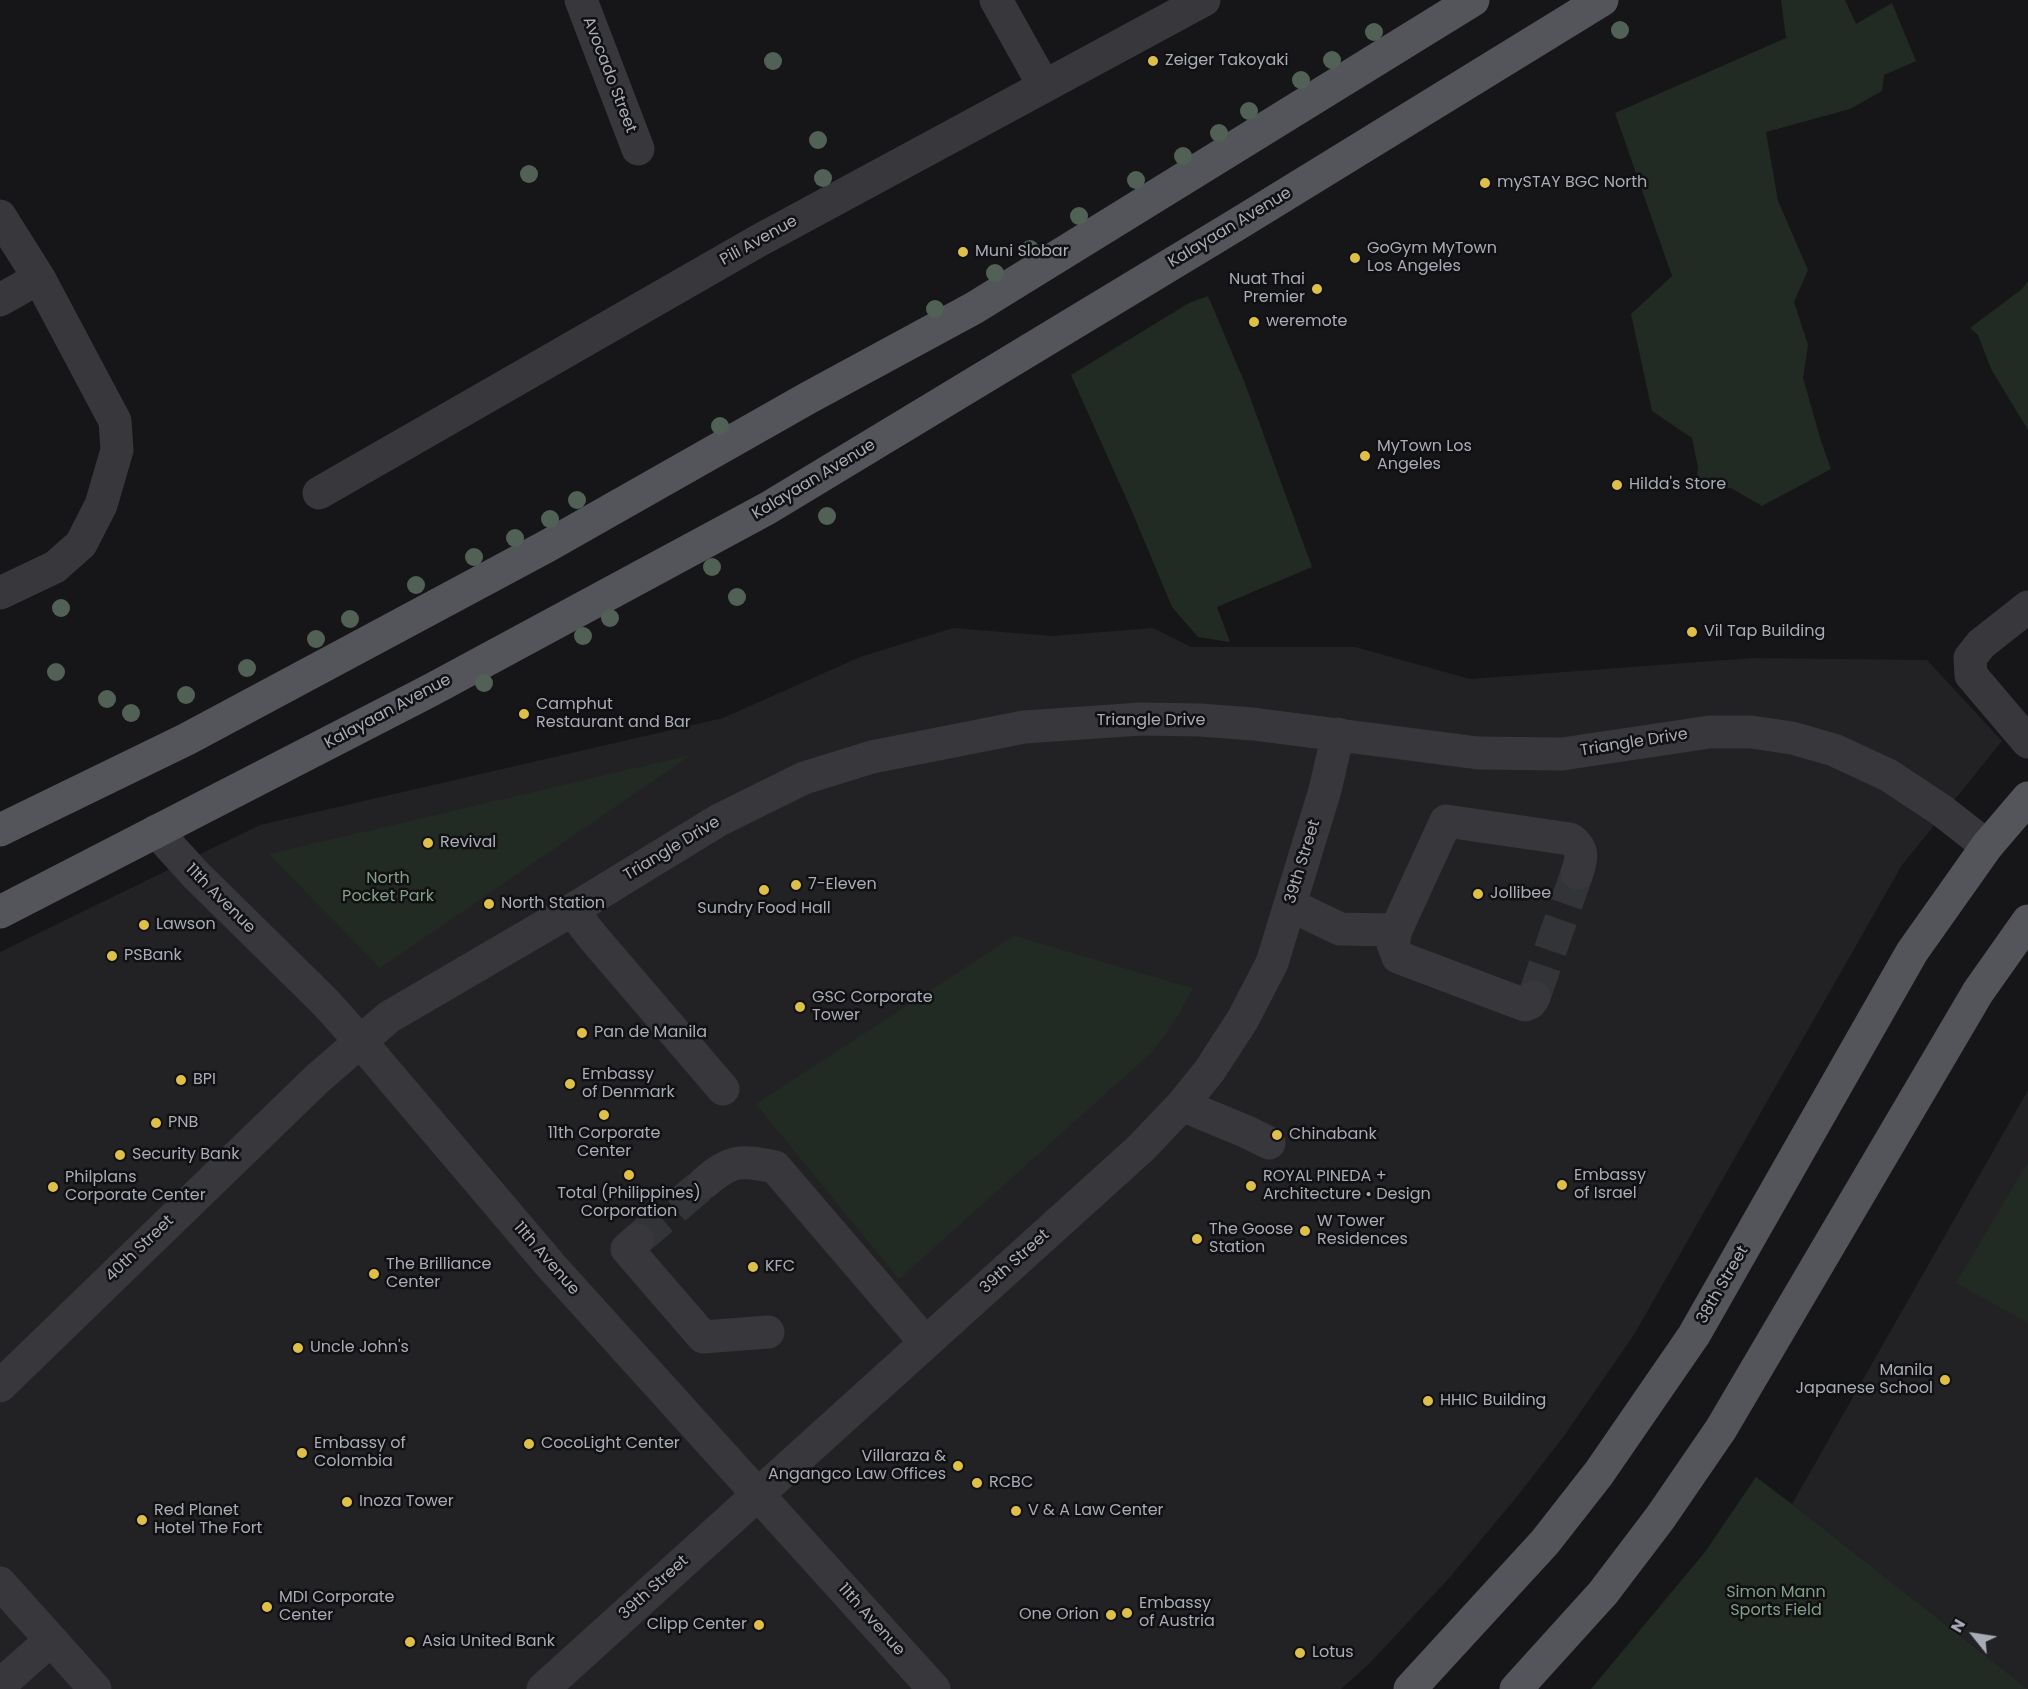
<!DOCTYPE html>
<meta charset="utf-8">
<style>
body{margin:0}
#map{position:relative;width:2028px;height:1689px;overflow:hidden;background:#161618;font-family:Poppins,sans-serif}
canvas{display:block}
.north{position:absolute;left:1944px;top:1605px;width:60px;height:60px;-webkit-text-stroke:4px #111113;paint-order:stroke;rotate:300deg;font-size:16px;font-weight:700;line-height:24px;text-align:center;color:#a9acb6}
.north::after{content:'';display:block;margin:auto;width:21px;height:27px;background:#a9acb6;clip-path:polygon(50% 0,100% 100%,50% 72%,0 100%)}
</style>
<div id="map">
<canvas width="2028" height="1689"></canvas>
<div class="north">N</div>
</div>
<script>
const c = document.querySelector('canvas').getContext('2d');
c.lineJoin = 'round';
function fill(path, color) { c.fillStyle = color; c.fill(path, 'evenodd'); }
function trace(path, color, width, dash) { c.strokeStyle = color; c.lineWidth = width; c.lineCap = dash ? 'butt' : 'round'; c.setLineDash(dash || []); c.stroke(path); }
function label(font, color, halo, rows, align = 'center') {
  c.font = font + ' Poppins,sans-serif'; c.lineWidth = 5; c.setLineDash([]); c.textBaseline = 'middle'; c.strokeStyle = halo; c.fillStyle = color; for (const [text, x, y, turn = 0] of rows) {
    c.save(); c.translate(x, y); c.rotate((+turn || 0) * Math.PI / 180); c.textAlign = isNaN(turn) ? turn : align; if (halo) c.strokeText(text, 0, 0); c.fillText(text, 0, 0); c.restore();
  }
}
fill(new Path2D(`
 M 953,628 L 1052,636 L 1153,628 L 1191,647 L 1355,647 L 1470,679 L 1753,658 L 1927,660 L 2002,741 L 1902,865 L 1635,1333 L 1564,1436 L 1515,1499 L 1450,1577 L 1370,1663 L 1341,1689 L 0,1689 L 0,952 L 260,825 L 723,718 L 860,657 Z
 M 2028,1090 L 2028,1689 L 1792,1504 Z`), '#222224');
fill(new Path2D(`
 M 1781,0 L 1845,0 L 1856,24 L 1892,3 L 1916,61 L 1884,75 L 1882,91 L 1850,109 L 1766,132 L 1778,201 L 1808,270 L 1794,302 L 1808,345 L 1803,378 L 1821,441 L 1831,469 L 1762,506 L 1731,488 L 1696,486 L 1698,467 L 1692,438 L 1652,411 L 1631,314 L 1672,276 L 1615,113 L 1786,38 Z
 M 2028,281 L 2028,430 L 1991,369 L 1978,335 L 1970,328 L 2022,289 Z
 M 1208,296 L 1244,381 L 1312,567 L 1217,607 L 1230,642 L 1198,637 L 1172,607 L 1131,509 L 1071,375 L 1189,303 Z
 M 691,755 L 380,968 L 269,854 Z
 M 1014,936 L 1193,988 L 1177,1017 L 1153,1051 L 899,1279 L 756,1104 Z
 M 2028,1162 L 2028,1323 L 1956,1283 Z
 M 1756,1477 L 1792,1504 L 2028,1689 L 1591,1689 L 1705,1552 Z`), '#222a24');
trace(new Path2D(`
 M 1534,997 L 1577,873
 M 637,1240 L 704,1183`), '#333438', 33, [33, 16]);
trace(new Path2D(`
 M 581,0 L 638,149
 M 996,0 L 1044,86
 M 0,216 L 39,278 L 115,421 L 117,450 L 101,505 L 81,544 L 55,567 L 0,593
 M 0,300 L 39,278
 M 319,493 L 758,241 L 1204,0
 M 2028,607 L 1981,644 L 1970,658 L 1971,675 L 2028,742
 M 156,831 L 195,874 L 326,1003 L 360,1041 L 552,1267 L 934,1689
 M 1290,905 L 1340,929 L 1396,930
 M 572,910 L 592,936 L 723,1089
 M 1534,997 L 1530,1003 L 1525,1005 L 1398,957 L 1393,944 L 1396,930 L 1446,821 L 1570,839 C 1584,849 1582,858 1577,873
 M 1182,1105 L 1247,1132 L 1269,1143
 M 704,1183 C 732,1159 740,1160 775,1167 L 925,1342
 M 637,1240 L 627,1249 L 703,1337 L 768,1332
 M 0,1386 L 317,1079 L 389,1017 L 572,910 L 719,820 L 804,778 L 872,757 L 1024,727 L 1141,719 L 1200,720 L 1253,724 L 1478,753 L 1562,754 L 1710,732 L 1751,732 L 1792,738 L 1834,750 L 1888,775 L 1941,810 L 1987,846
 M 0,1583 L 95,1689
 M 0,1685 L 51,1640
 M 543,1689 L 1141,1148 L 1182,1105 L 1210,1070 L 1243,1019 L 1272,963 L 1325,790 L 1338,734`), '#37373c', 33);
trace(new Path2D(`
 M 0,830 L 187,739 L 549,545 L 808,398 L 974,308 L 1473,0
 M 0,912 L 431,690 L 768,508 L 1236,225 L 1602,0
 M 1410,1689 L 1545,1542 L 1599,1473 L 1694,1335 L 1912,952 L 1987,846 L 2028,798
 M 1516,1689 L 1603,1593 L 1660,1518 L 1721,1429 L 1978,992 L 2028,921`), '#54545b', 33);
c.fillStyle = '#516156';
for (const [x, y] of [
 [1620,30],
 [1374,32],
 [1332,60],
 [773,61],
 [1301,80],
 [1249,111],
 [1219,133],
 [818,140],
 [1183,156],
 [529,174],
 [823,178],
 [1136,180],
 [1079,216],
 [1030,249],
 [995,273],
 [935,309],
 [720,426],
 [577,500],
 [827,516],
 [550,519],
 [515,538],
 [474,557],
 [712,567],
 [416,585],
 [737,597],
 [61,608],
 [610,618],
 [350,619],
 [583,636],
 [316,639],
 [247,668],
 [56,672],
 [484,683],
 [186,695],
 [107,699],
 [131,713]
]) { c.beginPath(); c.arc(x, y, 9, 0, 2 * Math.PI); c.fill(); }
for (const [x, y, r, color] of [
 [1153,61,6,"#dec048"],
 [1485,183,6,"#dec048"],
 [963,252,6,"#dec048"],
 [1355,258,6,"#dec048"],
 [1317,289,6,"#dec048"],
 [1254,322,6,"#dec048"],
 [1365,456,6,"#dec048"],
 [1617,485,6,"#dec048"],
 [1692,632,6,"#dec048"],
 [524,714,6,"#dec048"],
 [428,843,6,"#dec048"],
 [796,885,6,"#dec048"],
 [764,890,6,"#dec048"],
 [1478,894,6,"#dec048"],
 [489,904,6,"#dec048"],
 [144,925,6,"#dec048"],
 [112,956,6,"#dec048"],
 [800,1007,6,"#dec048"],
 [582,1033,6,"#dec048"],
 [181,1080,6,"#dec048"],
 [570,1084,6,"#dec048"],
 [604,1115,6,"#dec048"],
 [156,1123,6,"#dec048"],
 [1277,1135,6,"#dec048"],
 [120,1155,6,"#dec048"],
 [629,1175,6,"#dec048"],
 [1562,1185,6,"#dec048"],
 [1251,1186,6,"#dec048"],
 [53,1187,6,"#dec048"],
 [1305,1231,6,"#dec048"],
 [1197,1239,6,"#dec048"],
 [753,1267,6,"#dec048"],
 [374,1274,6,"#dec048"],
 [298,1348,6,"#dec048"],
 [1945,1380,6,"#dec048"],
 [1428,1401,6,"#dec048"],
 [529,1444,6,"#dec048"],
 [302,1453,6,"#dec048"],
 [958,1466,6,"#dec048"],
 [977,1483,6,"#dec048"],
 [347,1502,6,"#dec048"],
 [1016,1511,6,"#dec048"],
 [142,1520,6,"#dec048"],
 [267,1607,6,"#dec048"],
 [1127,1613,6,"#dec048"],
 [1111,1615,6,"#dec048"],
 [759,1625,6,"#dec048"],
 [410,1642,6,"#dec048"],
 [1300,1653,6,"#dec048"]
]) { const dot = new Path2D(); dot.arc(x, y, r, 0, 2 * Math.PI); c.fillStyle = color; c.fill(dot); trace(dot, '#111113', 2); }
label('16px', '#a9acb6', '#111113', [
 ["Zeiger Takoyaki",1165,61],
 ["mySTAY BGC North",1497,183],
 ["GoGym MyTown",1367,249],
 ["Los Angeles",1367,267],
 ["Muni Slobar",975,252],
 ["Nuat Thai",1305,280,"right"],
 ["Premier",1305,298,"right"],
 ["weremote",1266,322],
 ["MyTown Los",1377,447],
 ["Angeles",1377,465],
 ["Hilda's Store",1629,485],
 ["Vil Tap Building",1704,632],
 ["Camphut",536,705],
 ["Restaurant and Bar",536,723],
 ["Revival",440,843],
 ["7-Eleven",808,885],
 ["Jollibee",1490,894],
 ["North Station",501,904],
 ["Sundry Food Hall",764,909,"center"],
 ["Lawson",156,925],
 ["PSBank",124,956],
 ["GSC Corporate",812,998],
 ["Tower",812,1016],
 ["Pan de Manila",594,1033],
 ["Embassy",582,1075],
 ["of Denmark",582,1093],
 ["BPI",193,1080],
 ["PNB",168,1123],
 ["11th Corporate",604,1134,"center"],
 ["Center",604,1152,"center"],
 ["Chinabank",1289,1135],
 ["Security Bank",132,1155],
 ["Embassy",1574,1176],
 ["of Israel",1574,1194],
 ["ROYAL PINEDA +",1263,1177],
 ["Architecture • Design",1263,1195],
 ["Philplans",65,1178],
 ["Corporate Center",65,1196],
 ["Total (Philippines)",629,1194,"center"],
 ["Corporation",629,1212,"center"],
 ["W Tower",1317,1222],
 ["Residences",1317,1240],
 ["The Goose",1209,1230],
 ["Station",1209,1248],
 ["The Brilliance",386,1265],
 ["Center",386,1283],
 ["KFC",765,1267],
 ["Uncle John's",310,1348],
 ["Manila",1933,1371,"right"],
 ["Japanese School",1933,1389,"right"],
 ["HHIC Building",1440,1401],
 ["Embassy of",314,1444],
 ["Colombia",314,1462],
 ["CocoLight Center",541,1444],
 ["Villaraza &",946,1457,"right"],
 ["Angangco Law Offices",946,1475,"right"],
 ["RCBC",989,1483],
 ["Inoza Tower",359,1502],
 ["Red Planet",154,1511],
 ["Hotel The Fort",154,1529],
 ["V & A Law Center",1028,1511],
 ["MDI Corporate",279,1598],
 ["Center",279,1616],
 ["Embassy",1139,1604],
 ["of Austria",1139,1622],
 ["One Orion",1099,1615,"right"],
 ["Clipp Center",747,1625,"right"],
 ["Asia United Bank",422,1642],
 ["Lotus",1312,1653]
], 'left');
label('16px', '#a9acb6', '#111113', [
 ["Avocado Street",609,75,69],
 ["Kalayaan Avenue",1230,228,-31],
 ["Pili Avenue",759,241,-29],
 ["Kalayaan Avenue",814,480,-31],
 ["Kalayaan Avenue",388,712,-28],
 ["Triangle Drive",1151,721],
 ["Triangle Drive",1634,743,-9],
 ["Triangle Drive",672,849,-31],
 ["39th Street",1303,862,-73],
 ["11th Avenue",220,899,45],
 ["40th Street",140,1249,-44],
 ["11th Avenue",546,1259,49],
 ["39th Street",1015,1262,-42],
 ["38th Street",1723,1285,-60],
 ["39th Street",654,1588,-42],
 ["11th Avenue",871,1620,48]
]);
label('16px', '#829f88', '#111113', [
 ["North",388,879],
 ["Pocket Park",388,897],
 ["Simon Mann",1776,1593],
 ["Sports Field",1776,1611]
]);
</script>
